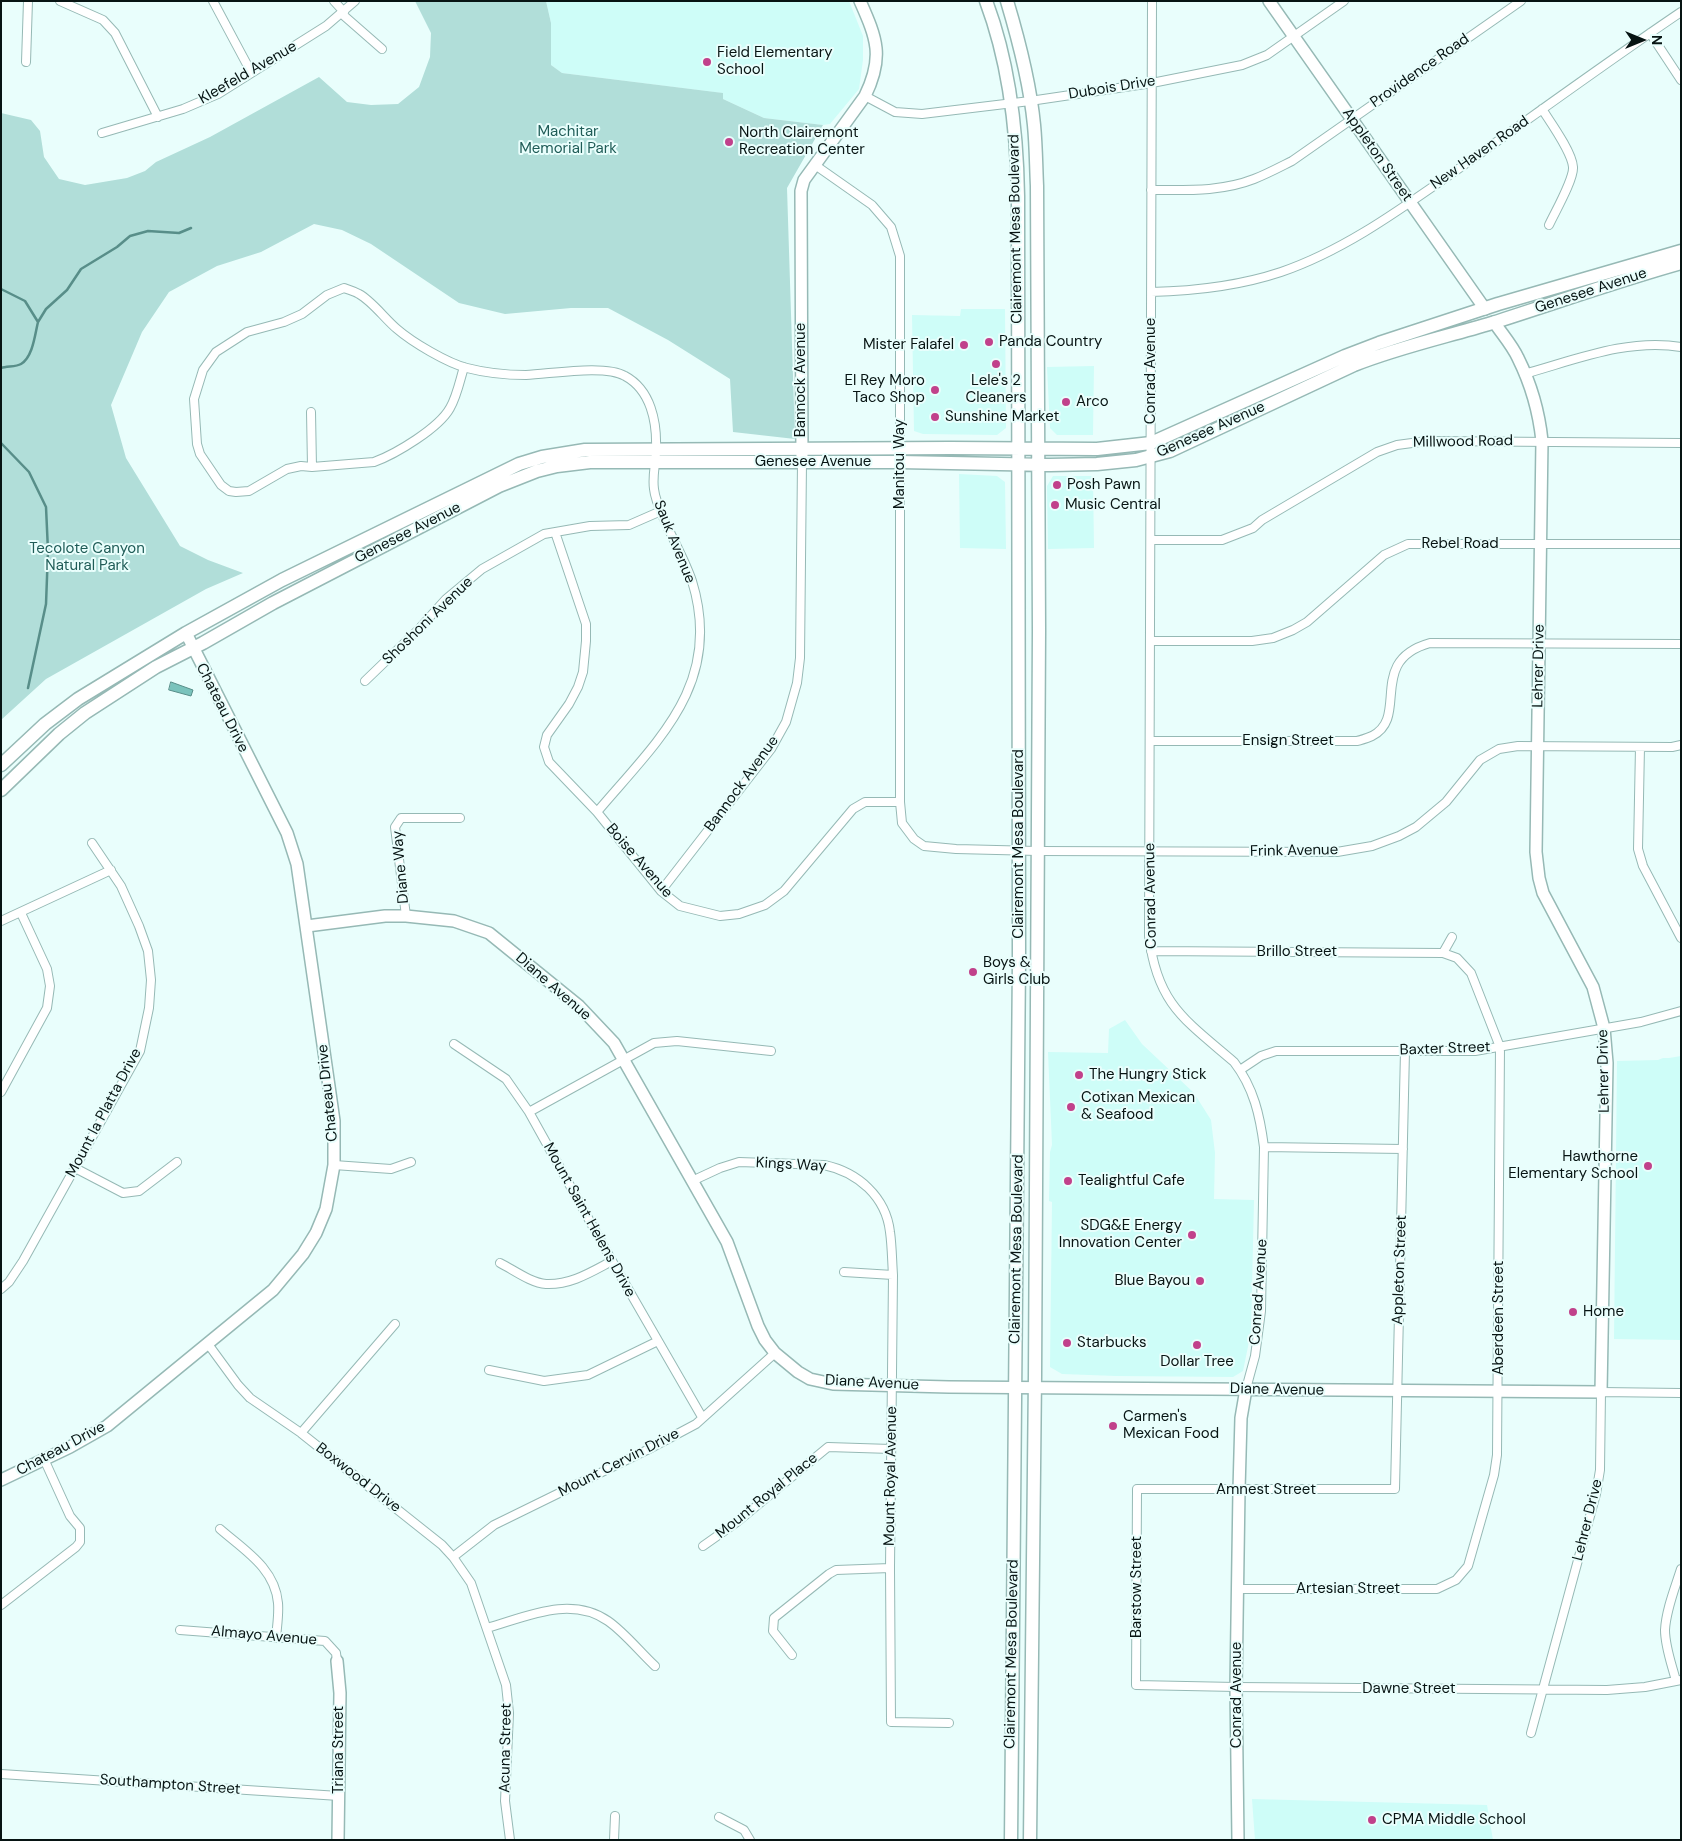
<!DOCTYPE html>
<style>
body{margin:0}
#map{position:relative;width:1682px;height:1841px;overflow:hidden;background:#e9fefc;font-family:"DM Sans",sans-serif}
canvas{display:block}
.frame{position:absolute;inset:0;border:2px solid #071413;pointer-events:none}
.north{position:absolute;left:1617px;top:15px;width:50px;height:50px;-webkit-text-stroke:4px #e9fefc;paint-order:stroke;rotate:90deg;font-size:14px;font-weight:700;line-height:20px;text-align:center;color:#071413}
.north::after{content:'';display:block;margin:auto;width:18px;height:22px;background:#071413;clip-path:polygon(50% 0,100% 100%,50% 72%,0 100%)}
</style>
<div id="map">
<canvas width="1682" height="1841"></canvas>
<div class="frame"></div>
<div class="north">N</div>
</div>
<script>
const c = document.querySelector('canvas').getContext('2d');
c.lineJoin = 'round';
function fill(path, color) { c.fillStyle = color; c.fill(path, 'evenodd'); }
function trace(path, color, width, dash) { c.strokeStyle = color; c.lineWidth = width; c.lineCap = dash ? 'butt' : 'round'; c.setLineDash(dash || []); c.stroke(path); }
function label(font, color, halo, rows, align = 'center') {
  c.font = font + ' "DM Sans",sans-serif'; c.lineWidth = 4; c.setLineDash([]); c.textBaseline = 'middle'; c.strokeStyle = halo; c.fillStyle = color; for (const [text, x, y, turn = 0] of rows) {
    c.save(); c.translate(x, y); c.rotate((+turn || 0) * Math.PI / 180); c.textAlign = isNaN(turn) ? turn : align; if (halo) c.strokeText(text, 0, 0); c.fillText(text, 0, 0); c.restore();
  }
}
fill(new Path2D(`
 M 546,1 L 849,1 L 863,36 L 863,60 L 859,89 L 830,124 L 823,125 L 764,118 L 723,99 L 722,93 L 562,73 L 551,65 L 551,23 Z
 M 961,309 L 1005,309 L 1006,428 L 997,435 L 923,434 L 914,431 L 912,315 L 960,316 Z
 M 1094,366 L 1093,435 L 1057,435 L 1050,428 L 1047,367 Z
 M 959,474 L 997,476 L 1005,482 L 1006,549 L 960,548 Z
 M 1053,476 L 1093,476 L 1094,548 L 1048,549 L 1047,486 Z
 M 1125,1020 L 1142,1044 L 1194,1093 L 1211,1120 L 1215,1153 L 1214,1199 L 1254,1200 L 1251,1332 L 1243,1371 L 1233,1377 L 1116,1376 L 1062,1374 L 1050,1367 L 1052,1202 L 1049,1201 L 1050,1152 L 1052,1145 L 1048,1052 L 1108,1053 L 1109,1029 Z
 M 1681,1056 L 1681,1340 L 1614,1339 L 1617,1061 L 1658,1060 L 1663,1058 L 1669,1058 Z
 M 1252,1799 L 1487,1805 L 1493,1840 L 1255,1840 Z`), '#cefdf8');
fill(new Path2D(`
 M 415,1 L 546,1 L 551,23 L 551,65 L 562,73 L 723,93 L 723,99 L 764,118 L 823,125 L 787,188 L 795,439 L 733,432 L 730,379 L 668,340 L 608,308 L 571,308 L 505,314 L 459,303 L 371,244 L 342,230 L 314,224 L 261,252 L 217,266 L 169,292 L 142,332 L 111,405 L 126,458 L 180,546 L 208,560 L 243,573 L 206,589 L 46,679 L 1,720 L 1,113 L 31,120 L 40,131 L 44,157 L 59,179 L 85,185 L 127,178 L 145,171 L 156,162 L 210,137 L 319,77 L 347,102 L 371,105 L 398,104 L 419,87 L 430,57 L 431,33 Z`), '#b1ded9');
const water = new Path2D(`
 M 171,682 L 193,690 L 191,696 L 169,690 Z`);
fill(water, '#7ac3bc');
trace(water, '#588e89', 1);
trace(new Path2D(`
 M 1,289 L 25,301 L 38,322 C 35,334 33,357 21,364 C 16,367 7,366 1,368
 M 38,322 L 46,309 L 67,290 L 81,269 L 117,247 L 130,236 L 148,231 L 179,233 L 191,228
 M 1,443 L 29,472 L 46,507 L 48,551 L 46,604 L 28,688`), '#588e89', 2.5);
const street = new Path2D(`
 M 60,1 L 103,20 L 115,33 L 158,117
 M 213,1 L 251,72
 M 334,1 L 344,12
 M 1152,1 L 1149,936 C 1157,1004 1185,1020 1234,1062 C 1254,1088 1260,1116 1264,1147 L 1261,1311 L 1255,1356 L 1246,1389
 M 342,14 L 382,49
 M 1650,33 L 1681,80
 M 26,62 L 28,1
 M 865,96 L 895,112 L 922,114 L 1030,101 L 1152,83 L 1242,65 L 1267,55 L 1344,1
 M 1542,109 C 1551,123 1572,152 1573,167 C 1574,179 1555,212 1549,225
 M 102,133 L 183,109 L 218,94 L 326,26 L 355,1
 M 815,165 L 872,205 L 891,227 L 900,256 L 900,802 L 902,823 L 914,839 L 924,846 L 956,849 L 1037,851 L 1337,852 L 1372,846 L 1399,836 L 1416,827 L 1446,802 L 1480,760 L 1499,749 L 1518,746 L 1672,747 L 1681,745
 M 1151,190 C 1186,190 1221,192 1254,179 C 1267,174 1280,167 1292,161 L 1521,1
 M 1151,292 C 1195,291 1239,286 1281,272 C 1348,249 1406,205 1464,165 C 1536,114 1607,62 1681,12
 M 464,367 C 460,380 457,396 450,408 C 439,428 396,454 374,462 L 312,467 L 301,466 L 287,469 L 249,491 L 236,492 L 229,491 L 221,485 L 200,454 L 197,444 L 194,399 L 203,370 L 216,352 L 247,332 L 284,322 L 302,314 L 327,295 L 344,288 C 349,290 354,291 359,294 C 372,301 385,319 397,329 C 412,342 447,363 467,368 C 486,373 506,375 526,375 C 551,374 605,364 625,376 C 651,390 657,422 656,449 C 656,463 652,476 654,489 C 655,499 660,510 664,519 C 673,540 685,560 692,581 C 724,684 657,741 597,812
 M 1524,374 C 1575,360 1628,338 1681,347
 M 311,412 L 312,467
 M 555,532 L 586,624 L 586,641 L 583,672 L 578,687 L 569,704 L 547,735 L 544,747 L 549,762 L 597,812 L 661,891 L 680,906 L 720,916 L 739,914 L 765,905 L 784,891 L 853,809 L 865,802 L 900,802
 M 1151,540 L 1222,540 L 1253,528 L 1262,520 L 1377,452 L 1397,445 L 1427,441 L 1681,443
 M 1150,641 L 1252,641 L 1273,638 L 1293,630 L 1307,622 L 1384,555 L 1408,544 L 1681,544
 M 365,681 L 418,630 L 446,599 L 482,569 L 544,534 L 590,526 L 629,525 L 661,511
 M 1150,741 L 1357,741 C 1362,740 1367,738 1372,736 C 1410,717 1366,661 1430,643 L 1681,644
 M 1640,747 L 1638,849 L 1643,866 L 1681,938
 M 661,891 L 771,749 L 786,722 L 797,683 L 800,658 L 802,462
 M 406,916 L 395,827 L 401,818 L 460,818
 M 1,921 L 111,870
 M 1151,951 L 1443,953 L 1457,958 L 1471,973 L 1500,1047 L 1497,1455 L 1494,1475 L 1468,1566 L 1456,1580 L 1437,1589 L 1238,1589
 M 1443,953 L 1452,937
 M 454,1044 L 506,1079 L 529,1112 L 612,1261 L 702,1417
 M 1405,1051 L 1395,1489 L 1137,1489 L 1136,1685 L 1236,1687 L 1607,1690 L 1645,1687 L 1681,1680
 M 1240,1070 L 1261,1056 L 1276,1051 L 1475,1051 L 1641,1022 L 1681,1011
 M 1,1092 L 47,1008 L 50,986 L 47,969 L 21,913
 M 529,1112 L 654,1043 L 677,1041 L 771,1051
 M 1264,1147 L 1403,1149
 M 334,1165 L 391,1169 L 411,1162
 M 75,1168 L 123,1193 L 139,1191 L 177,1162
 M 692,1181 L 720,1168 L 739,1162 L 824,1165 C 858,1172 886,1197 890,1232 C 892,1246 892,1261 893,1275 L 890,1568 L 891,1722 L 949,1723
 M 500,1263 C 514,1270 531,1283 546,1284 C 571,1285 591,1272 612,1261
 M 844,1272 L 893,1275
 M 1,1289 L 9,1282 L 23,1261 L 140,1051 L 149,1008 L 151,980 L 148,951 L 139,926 L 121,886 L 92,843
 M 208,1344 L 238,1385 L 250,1398 L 301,1433 L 442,1545 L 453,1557 L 471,1583 L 506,1685 L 509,1713 L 505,1801 L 510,1840
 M 489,1370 L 544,1381 L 588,1375 L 658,1341
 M 301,1433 L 395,1324
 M 220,1529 C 244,1550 275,1568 278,1603 C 279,1614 277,1626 276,1638
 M 703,1546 L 737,1522 L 828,1447 L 891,1449
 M 453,1557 L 494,1525 L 649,1449 L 696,1424 L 775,1353
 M 1,1605 L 76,1547 L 80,1542 L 80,1528 L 70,1516 L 44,1459
 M 487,1628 C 526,1617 570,1595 608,1621 C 624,1632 640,1652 655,1666
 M 180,1630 L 325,1641 L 336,1653 L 337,1661
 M 792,1655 L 773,1631 L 774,1618 L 829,1574 L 836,1570 L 890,1568
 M 1676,1681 C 1672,1665 1665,1647 1665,1630 C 1666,1610 1675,1588 1681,1569
 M 1531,1733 L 1596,1494 L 1600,1470 L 1601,1392 L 1681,1393
 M 1,1774 L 339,1796
 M 719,1817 L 744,1830 L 750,1840
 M 614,1840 L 615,1816`);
const secondary = new Path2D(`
 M 1269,1 L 1485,309
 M 802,462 L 801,191 L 804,180 L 865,96 C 884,57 877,39 860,1
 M 307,926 L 385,916 L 406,916 L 454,921 L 489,933 L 579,1006 L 614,1043 L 727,1242 L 758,1326 L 765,1340 L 775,1353 L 798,1372 L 810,1379 L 833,1384 L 949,1387 L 1601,1392 L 1607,1063 L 1604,1028 L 1593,987 L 1543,893 L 1539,878 L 1536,852 L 1542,441 C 1539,412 1531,384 1518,358 C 1512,345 1502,334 1494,322
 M 1,1480 L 70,1447 L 107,1426 L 273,1290 L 303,1254 L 316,1233 L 326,1209 L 334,1165 L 334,1121 L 297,864 L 287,833 L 186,633
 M 337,1661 L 340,1693 L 338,1840
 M 1238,1840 L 1236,1687 L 1239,1490 L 1241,1418 L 1246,1389`);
const primary = new Path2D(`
 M 986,1 C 1009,62 1017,131 1018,196 L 1019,960 L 1011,1840
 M 1007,1 C 1019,41 1030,83 1034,125 C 1036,145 1036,165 1037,186 L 1039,631 L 1035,1376 L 1030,1840
 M 1,765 L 45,724 L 78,699 L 186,633 L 282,580 L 519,464 L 542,457 L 585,450 L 950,448 L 1097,449 L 1151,443 L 1345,356 L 1379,343 L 1498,304 L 1681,251
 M 1,790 L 59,734 L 85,713 L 156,667 L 203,643 L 273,603 L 499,486 L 537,471 L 557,466 L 590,462 L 900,462 L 1050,465 L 1097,464 L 1136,460 L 1170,451 L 1354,365 C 1399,347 1446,337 1492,323 C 1555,303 1617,281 1681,263`);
trace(street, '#96b9b5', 10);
trace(secondary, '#96b9b5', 14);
trace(primary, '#96b9b5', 15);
trace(street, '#fff', 8);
trace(secondary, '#fff', 11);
trace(primary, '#fff', 12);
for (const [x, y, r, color] of [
 [707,62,5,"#c1418b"],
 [729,142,5,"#c1418b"],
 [989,342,5,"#c1418b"],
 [964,345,5,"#c1418b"],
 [996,364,5,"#c1418b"],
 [935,390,5,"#c1418b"],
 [1066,402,5,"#c1418b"],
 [935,417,5,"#c1418b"],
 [1057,485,5,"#c1418b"],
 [1055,505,5,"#c1418b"],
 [973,972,5,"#c1418b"],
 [1079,1075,5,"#c1418b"],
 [1071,1107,5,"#c1418b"],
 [1648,1166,5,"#c1418b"],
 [1068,1181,5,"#c1418b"],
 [1192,1235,5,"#c1418b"],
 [1200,1281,5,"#c1418b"],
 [1573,1312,5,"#c1418b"],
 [1067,1343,5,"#c1418b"],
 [1197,1345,5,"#c1418b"],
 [1113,1426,5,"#c1418b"],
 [1372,1820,5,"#c1418b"]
]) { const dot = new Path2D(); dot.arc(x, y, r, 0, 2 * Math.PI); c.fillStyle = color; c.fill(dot); trace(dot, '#e9fefc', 2); }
label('15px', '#071413', '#e9fefc', [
 ["Field Elementary",717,53],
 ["School",717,70],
 ["North Clairemont",739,133],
 ["Recreation Center",739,150],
 ["Panda Country",999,342],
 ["Mister Falafel",954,345,"right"],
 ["El Rey Moro",925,381,"right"],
 ["Taco Shop",925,398,"right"],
 ["Lele's 2",996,381,"center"],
 ["Cleaners",996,398,"center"],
 ["Arco",1076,402],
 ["Sunshine Market",945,417],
 ["Posh Pawn",1067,485],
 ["Music Central",1065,505],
 ["Boys &",983,963],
 ["Girls Club",983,980],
 ["The Hungry Stick",1089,1075],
 ["Cotixan Mexican",1081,1098],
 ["& Seafood",1081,1115],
 ["Hawthorne",1638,1157,"right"],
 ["Elementary School",1638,1174,"right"],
 ["Tealightful Cafe",1078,1181],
 ["SDG&E Energy",1182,1226,"right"],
 ["Innovation Center",1182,1243,"right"],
 ["Blue Bayou",1190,1281,"right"],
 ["Home",1583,1312],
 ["Starbucks",1077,1343],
 ["Dollar Tree",1197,1362,"center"],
 ["Carmen's",1123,1417],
 ["Mexican Food",1123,1434],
 ["CPMA Middle School",1382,1820]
], 'left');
label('15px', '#071413', '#e9fefc', [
 ["Providence Road",1420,71,-35],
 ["Kleefeld Avenue",248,73,-30],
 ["Dubois Drive",1112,88,-9],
 ["New Haven Road",1480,153,-35],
 ["Appleton Street",1377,155,55],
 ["Clairemont Mesa Boulevard",1016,229,-91],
 ["Genesee Avenue",1591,291,-18],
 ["Conrad Avenue",1151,371,-90],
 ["Bannock Avenue",801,380,-90],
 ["Genesee Avenue",1211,430,-24],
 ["Millwood Road",1463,442,-1],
 ["Genesee Avenue",813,462],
 ["Manitou Way",900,464,-90],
 ["Genesee Avenue",408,533,-27],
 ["Sauk Avenue",674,542,68],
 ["Rebel Road",1460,544],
 ["Shoshoni Avenue",428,621,-44],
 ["Lehrer Drive",1539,666,-89],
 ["Chateau Drive",222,708,63],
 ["Ensign Street",1288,741],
 ["Bannock Avenue",742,784,-54],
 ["Clairemont Mesa Boulevard",1019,844,-90],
 ["Frink Avenue",1294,851,-1],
 ["Boise Avenue",639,861,49],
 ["Diane Way",401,867,-95],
 ["Conrad Avenue",1151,896,-91],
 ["Brillo Street",1297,952],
 ["Diane Avenue",553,987,41],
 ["Baxter Street",1445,1049,-2],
 ["Lehrer Drive",1604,1071,-91],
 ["Chateau Drive",328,1093,-96],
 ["Mount la Platta Drive",104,1113,-62],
 ["Kings Way",791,1165,3],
 ["Mount Saint Helens Drive",589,1220,61],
 ["Clairemont Mesa Boulevard",1017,1249,-89],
 ["Appleton Street",1400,1270,-88],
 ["Conrad Avenue",1259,1292,-86],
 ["Aberdeen Street",1499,1318,-90],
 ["Diane Avenue",872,1383,3],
 ["Diane Avenue",1277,1390,1],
 ["Chateau Drive",61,1449,-28],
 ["Mount Cervin Drive",619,1463,-27],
 ["Mount Royal Avenue",891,1476,-89],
 ["Boxwood Drive",358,1478,38],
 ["Amnest Street",1266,1490],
 ["Mount Royal Place",767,1496,-39],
 ["Lehrer Drive",1588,1520,-76],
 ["Barstow Street",1137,1587,-90],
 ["Artesian Street",1348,1589],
 ["Almayo Avenue",264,1636,5],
 ["Clairemont Mesa Boulevard",1012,1654,-89],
 ["Dawne Street",1409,1689],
 ["Conrad Avenue",1237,1695,-90],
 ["Acuna Street",506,1748,-89],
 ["Triana Street",339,1750,-90],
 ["Southampton Street",170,1785,4]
]);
label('15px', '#1f5c57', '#e9fefc', [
 ["Machitar",568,132],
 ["Memorial Park",568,149],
 ["Tecolote Canyon",87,549],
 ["Natural Park",87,566]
]);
</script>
